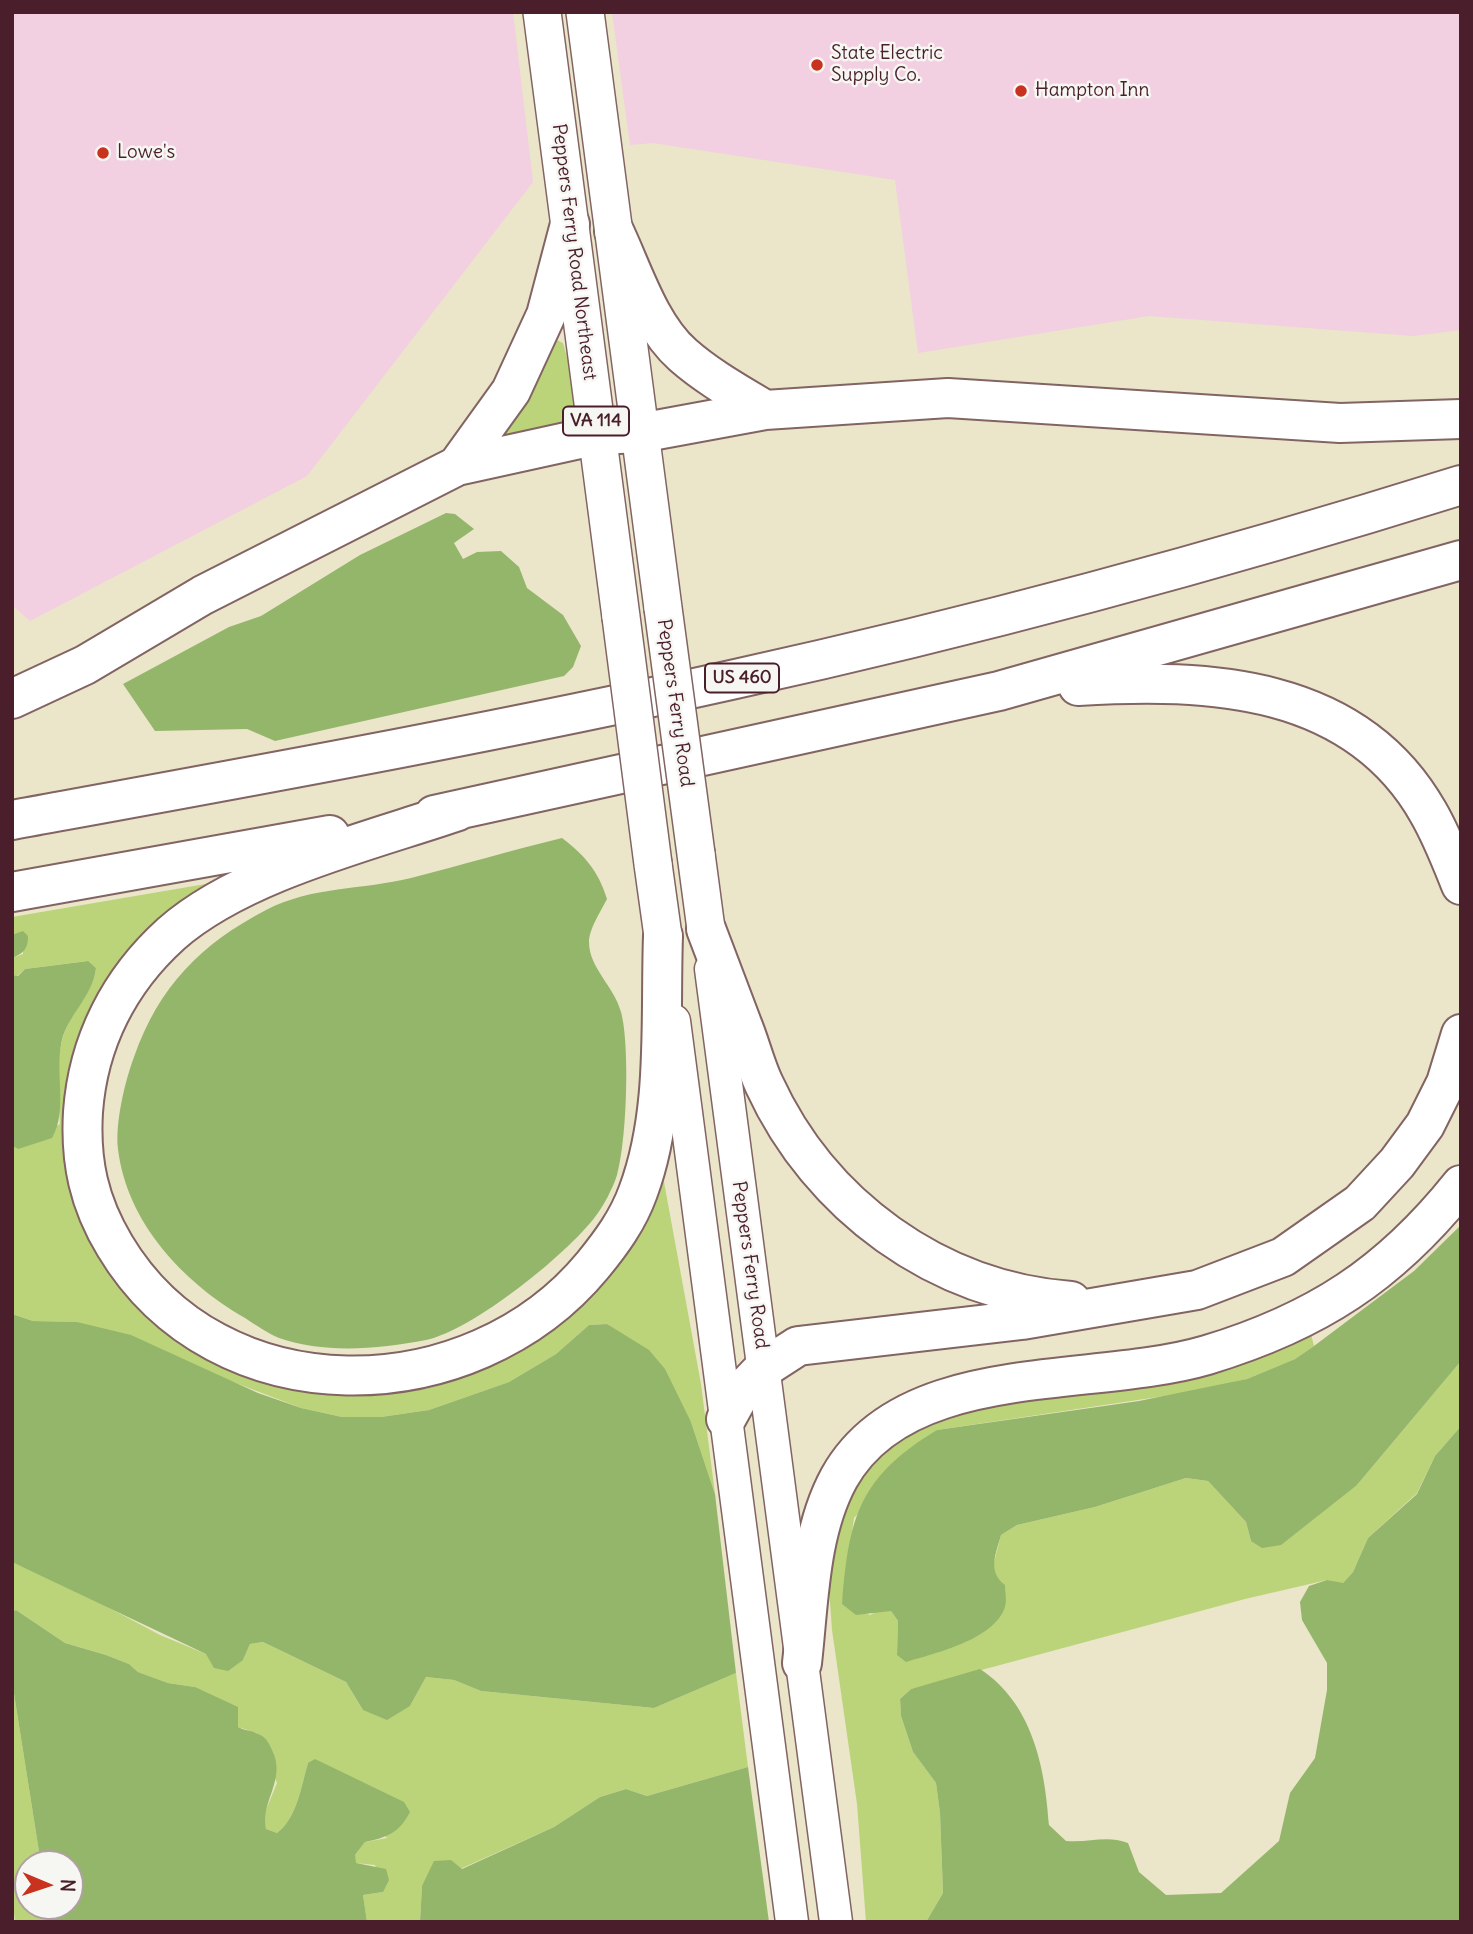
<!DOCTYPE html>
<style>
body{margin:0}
#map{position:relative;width:1473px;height:1934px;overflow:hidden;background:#ebe5ca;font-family:Delius,sans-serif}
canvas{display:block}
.frame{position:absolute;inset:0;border:14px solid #4a1f2b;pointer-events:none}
.north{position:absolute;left:14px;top:1850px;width:70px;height:70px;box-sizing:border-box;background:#f6f6f2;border:2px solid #b1a0a2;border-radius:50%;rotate:92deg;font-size:19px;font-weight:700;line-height:28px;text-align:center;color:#4a1f2b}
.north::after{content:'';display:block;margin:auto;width:24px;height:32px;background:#c8321e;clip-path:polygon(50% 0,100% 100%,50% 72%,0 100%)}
</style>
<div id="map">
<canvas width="1473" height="1934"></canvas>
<div class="frame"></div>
<div class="north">N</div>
</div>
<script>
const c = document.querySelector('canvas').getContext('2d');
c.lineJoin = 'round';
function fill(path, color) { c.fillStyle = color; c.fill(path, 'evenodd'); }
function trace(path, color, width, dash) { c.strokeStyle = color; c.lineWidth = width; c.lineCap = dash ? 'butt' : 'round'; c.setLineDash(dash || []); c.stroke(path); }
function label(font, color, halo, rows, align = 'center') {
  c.font = font + ' Delius,sans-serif'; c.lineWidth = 5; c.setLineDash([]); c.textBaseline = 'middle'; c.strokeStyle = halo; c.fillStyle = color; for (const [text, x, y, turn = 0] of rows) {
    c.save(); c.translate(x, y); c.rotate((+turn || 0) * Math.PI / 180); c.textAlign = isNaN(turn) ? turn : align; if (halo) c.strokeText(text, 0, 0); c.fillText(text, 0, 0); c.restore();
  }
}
fill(new Path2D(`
 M 12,12 L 513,12 L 533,182 L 307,476 L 30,621 L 12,605 Z
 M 612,12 L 1461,12 L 1461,330 L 1413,336 L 1149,316 L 918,353 L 895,180 L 653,143 L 630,145 Z`), '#f2cfe1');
fill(new Path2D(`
 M 557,340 L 563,343 L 579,399 L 575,422 L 499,438 L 531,393 Z
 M 235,879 L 202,902 L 80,1088 L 134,1289 C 190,1314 247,1340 304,1365 C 323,1373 347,1389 368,1392 C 451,1403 569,1333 615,1266 C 634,1238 647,1201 662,1171 L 701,1384 L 715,1494 L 691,1422 L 621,1334 L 607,1324 L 589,1325 L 556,1354 L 509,1382 L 429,1410 L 381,1417 L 342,1417 L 301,1408 L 77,1322 L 33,1321 L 12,1314 L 12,1146 L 18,1149 L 60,1124 C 59,1096 55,1064 63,1037 C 71,1011 93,995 96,968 L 87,961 L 25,969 L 17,976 L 12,975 L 12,958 L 23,954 L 23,932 L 12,935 L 12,917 Z
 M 1311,1334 L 1314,1346 L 1295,1359 L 1247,1379 L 1198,1391 L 937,1430 L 854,1518 L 842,1604 L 870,1615 L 880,1610 L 891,1611 L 898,1621 L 897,1655 L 997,1580 L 993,1566 L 1001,1535 L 1017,1525 L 1095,1507 L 1186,1478 L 1208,1481 L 1246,1522 L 1251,1541 L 1357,1485 L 1461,1361 L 1461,1426 L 1435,1456 L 1417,1493 L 1368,1538 L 1353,1572 L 1342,1584 L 1327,1580 L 1245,1599 L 911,1689 L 900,1699 L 901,1716 L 913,1752 L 936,1783 L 940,1813 L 943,1893 L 926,1922 L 866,1922 L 857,1804 L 832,1630 L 828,1575 L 837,1521 L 861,1473 L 916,1423 Z
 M 12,1562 L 74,1589 L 160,1635 L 206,1654 L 243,1660 L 250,1644 L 263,1642 L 346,1682 L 363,1710 L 410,1706 L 426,1677 L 454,1680 L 481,1691 L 654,1708 L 736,1673 L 748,1767 L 647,1796 L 626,1789 L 600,1797 L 554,1827 L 422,1886 L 420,1922 L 367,1922 L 363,1895 L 383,1892 L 375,1865 L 355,1863 L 355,1855 L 365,1842 L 387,1838 L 308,1763 C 301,1787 297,1818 277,1833 L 266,1829 L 263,1817 L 277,1783 L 257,1733 L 238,1727 L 236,1718 L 195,1687 L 168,1683 L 138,1672 L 129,1664 L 106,1655 L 65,1643 L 16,1610 L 12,1612 Z
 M 12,1681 L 41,1864 L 28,1864 L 28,1906 L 48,1906 L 50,1922 L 15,1922 L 12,1896 Z`), '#bbd47a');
fill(new Path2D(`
 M 446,513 L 455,514 L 474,529 L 454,543 L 463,559 L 477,552 L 501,551 L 519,567 L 527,588 L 563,615 L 581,646 L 573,667 L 564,676 L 275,741 L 247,729 L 155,731 L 123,684 L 229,627 L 261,616 L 360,555 Z
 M 562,838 C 585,856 598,870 607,899 C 601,911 589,929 589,942 C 589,968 614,986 621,1012 C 630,1045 627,1141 617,1175 C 613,1188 603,1207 595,1217 C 566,1255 473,1330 426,1340 C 379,1349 324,1354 279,1338 C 267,1333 256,1325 245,1318 C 183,1282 127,1223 118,1149 C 115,1123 125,1081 134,1057 C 159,986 201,944 266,910 C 312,886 363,890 411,878 C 462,865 512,850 562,838 Z
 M 23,931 L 28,936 C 28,949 24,953 12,958 L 12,935 Z
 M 88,961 L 96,968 C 93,995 72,1011 63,1036 C 53,1069 69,1109 52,1138 L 18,1149 L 12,1146 L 12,975 L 18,976 L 25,969 Z
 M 1461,1225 L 1461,1361 L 1357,1485 L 1281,1545 L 1262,1548 L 1251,1541 L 1246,1522 L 1208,1481 L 1186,1478 L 1095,1507 L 1017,1525 L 1001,1535 C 996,1553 987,1572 1005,1585 C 1005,1592 1007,1600 1005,1607 C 994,1640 935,1653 906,1662 L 897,1655 L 898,1621 L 891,1611 L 856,1615 L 842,1604 C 849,1517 859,1477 937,1430 L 1139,1401 L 1247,1379 L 1295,1359 L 1314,1346 L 1414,1271 Z
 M 12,1314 L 33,1321 L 77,1322 L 131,1335 L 258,1393 L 301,1408 L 342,1417 L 381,1417 L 429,1410 L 509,1382 L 556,1354 L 589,1325 L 607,1324 L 649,1350 L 665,1369 L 691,1422 L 715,1494 L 736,1673 L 654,1708 L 481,1691 L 454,1680 L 426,1677 L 410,1706 L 387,1720 L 363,1710 L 346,1682 L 263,1642 L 250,1644 L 243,1660 L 228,1671 L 214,1668 L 206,1654 L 12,1562 Z
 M 1461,1426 L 1461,1922 L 926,1922 L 943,1893 L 940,1813 L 936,1783 L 913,1752 L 901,1716 L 900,1699 L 911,1689 L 980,1669 C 1032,1703 1045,1766 1049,1825 L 1066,1841 C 1090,1843 1106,1835 1128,1843 L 1139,1872 L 1166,1895 L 1221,1893 L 1279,1841 L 1290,1793 L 1315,1758 L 1327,1690 L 1327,1663 L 1302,1620 L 1300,1602 L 1309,1586 L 1327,1580 L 1343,1583 L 1353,1572 L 1368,1538 L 1417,1494 L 1435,1456 Z
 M 16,1610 L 65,1643 L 106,1655 L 129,1664 L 138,1672 L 168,1683 L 195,1687 L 238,1707 L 238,1727 C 245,1731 252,1730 258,1734 C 266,1737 269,1743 272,1750 C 287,1780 260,1801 266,1829 L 277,1833 C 297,1818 301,1787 308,1763 L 315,1759 L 404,1802 L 410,1812 C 399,1833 388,1837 365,1842 L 355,1855 L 356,1863 L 386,1869 L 389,1880 L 383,1892 L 363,1895 L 367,1922 L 50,1922 L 48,1906 L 70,1906 L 70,1864 L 41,1864 L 12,1681 L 12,1612 Z
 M 748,1767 L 769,1922 L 420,1922 L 422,1886 L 434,1861 L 451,1860 L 462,1869 L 554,1827 L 600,1797 L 626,1789 L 647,1796 Z`), '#94b66a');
const secondary = new Path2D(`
 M 711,969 L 836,1922
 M 674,1021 L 792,1922`);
const primary = new Path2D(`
 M 542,12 L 621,617
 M 585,12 L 663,608
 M 696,854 L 706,929
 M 653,864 L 663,936`);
const highway = new Path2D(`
 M 614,231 C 633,271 649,325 683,355 C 708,377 737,393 765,410
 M 457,466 L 511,391 L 546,315 L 570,224
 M 1078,686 C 1208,678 1355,684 1428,812 C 1442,836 1451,860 1461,885
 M 12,699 L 85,665 L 203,595 L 457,466 L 598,435 L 640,433 L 765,410 L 948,398 L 1340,423 L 1461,419
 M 458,811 C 370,841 241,872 171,934 C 119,981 88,1042 83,1112 C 80,1162 89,1203 115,1246 C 218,1418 471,1413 593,1265 C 611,1243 628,1220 638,1192 C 668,1112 660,1021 663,936
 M 434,815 L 999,691 L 1461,560
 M 12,820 C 253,776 493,733 731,680 C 977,626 1221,560 1461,485
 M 12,892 L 330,835
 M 706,929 C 718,961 730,992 742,1024 C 750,1043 755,1065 764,1084 C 820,1206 937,1291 1071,1301
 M 726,1419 L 741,1392 L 764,1368 L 798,1346 L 1022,1320 L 1197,1290 L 1283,1257 L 1360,1203 L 1397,1163 L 1425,1125 L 1446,1083 L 1461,1034
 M 802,1663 C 809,1602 809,1533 839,1478 C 905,1359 1092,1389 1207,1355 C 1316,1322 1389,1275 1461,1185`);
trace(secondary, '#826463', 35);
trace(primary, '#826463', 40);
trace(highway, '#826463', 42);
trace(secondary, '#fff', 32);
trace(primary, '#fff', 37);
trace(highway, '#fff', 38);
const primaryBridge = new Path2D(`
 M 663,608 L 696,854
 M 621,617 L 653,864`);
trace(primaryBridge, '#826463', 40, []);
trace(primaryBridge, '#fff', 37);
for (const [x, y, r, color] of [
 [817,65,7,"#c8321e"],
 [1021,91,7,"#c8321e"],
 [103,153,7,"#c8321e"]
]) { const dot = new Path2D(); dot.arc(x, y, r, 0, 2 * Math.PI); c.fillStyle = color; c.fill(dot); trace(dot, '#f6f6f2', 2.5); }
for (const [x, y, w] of [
 [596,421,66],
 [742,678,74]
]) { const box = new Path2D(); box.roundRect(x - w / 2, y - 14.5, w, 29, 5); c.fillStyle = '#f6f6f2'; c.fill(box); trace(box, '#4a1f2b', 2); }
label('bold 18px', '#4a1f2b', null, [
 ["VA 114",596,421],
 ["US 460",742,678]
]);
label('19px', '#4a1f2b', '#f6f6f2', [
 ["State Electric",831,54],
 ["Supply Co.",831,76],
 ["Hampton Inn",1035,91],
 ["Lowe's",117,153]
], 'left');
label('19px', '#4a1f2b', '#f6f6f2', [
 ["Peppers Ferry Road Northeast",574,252,83],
 ["Peppers Ferry Road",675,703,82],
 ["Peppers Ferry Road",750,1265,82]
]);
</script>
